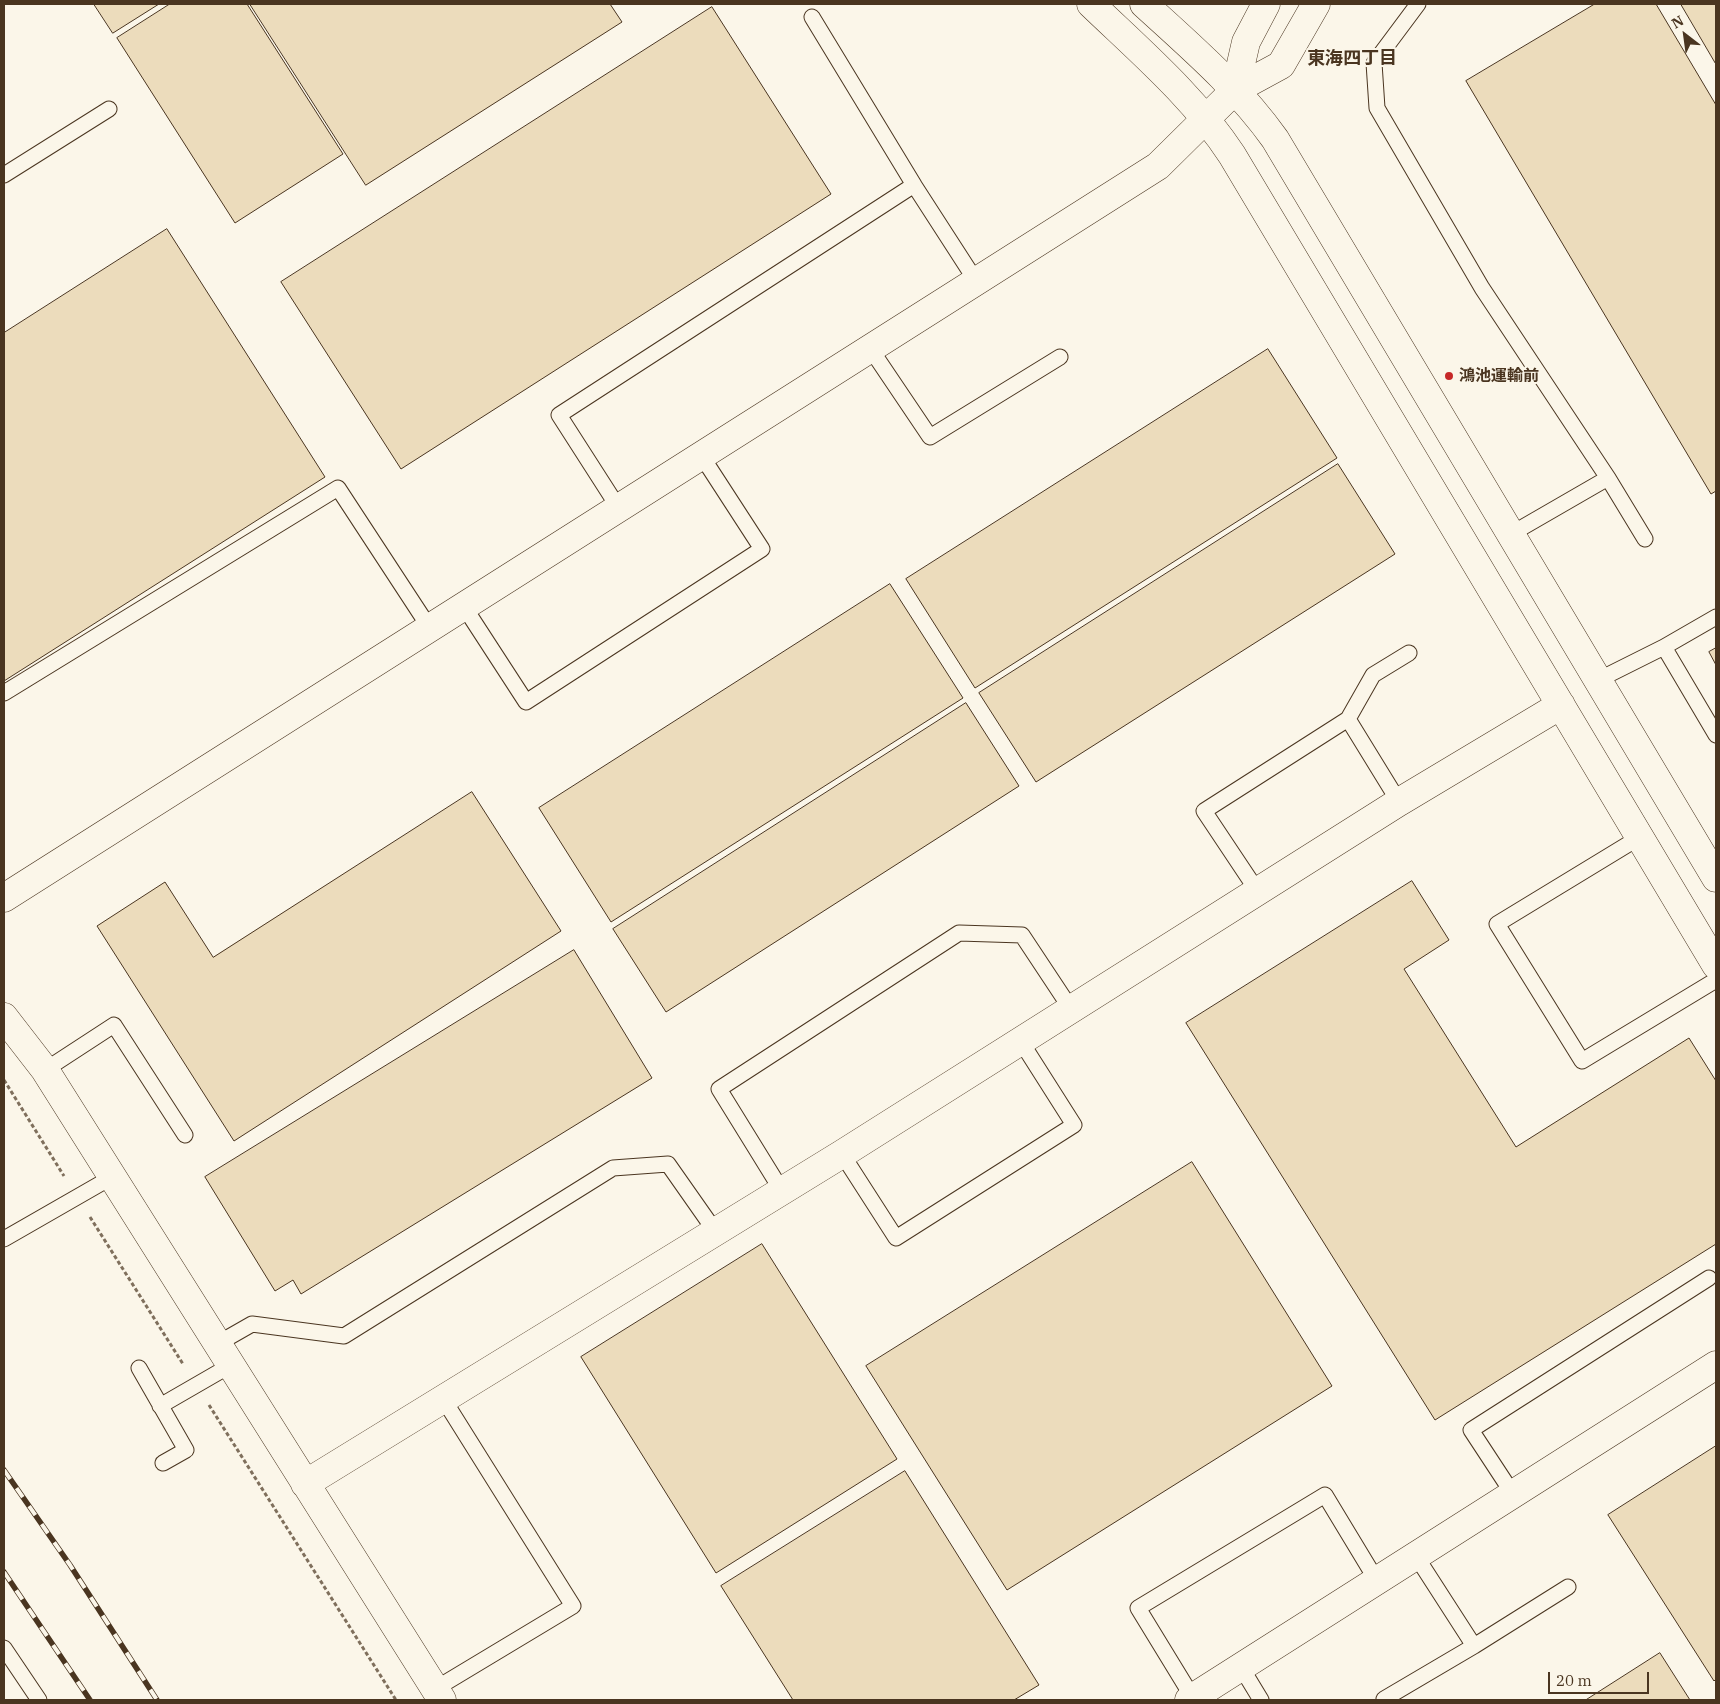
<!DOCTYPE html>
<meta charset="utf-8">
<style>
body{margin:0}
#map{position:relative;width:1720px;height:1704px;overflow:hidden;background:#fbf6e9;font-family:"IBM Plex Serif",serif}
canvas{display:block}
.frame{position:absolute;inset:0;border:5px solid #4a3520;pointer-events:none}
.north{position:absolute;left:1660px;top:10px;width:50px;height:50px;-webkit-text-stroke:4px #fbf6e9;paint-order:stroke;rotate:330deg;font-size:14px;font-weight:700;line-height:20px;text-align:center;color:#4a3520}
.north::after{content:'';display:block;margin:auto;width:18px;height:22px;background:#4a3520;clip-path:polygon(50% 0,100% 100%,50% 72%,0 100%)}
.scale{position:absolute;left:1548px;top:1672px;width:101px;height:22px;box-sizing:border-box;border:2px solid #4a3520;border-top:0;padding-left:6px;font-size:15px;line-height:18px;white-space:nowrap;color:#4a3520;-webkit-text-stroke:4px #fbf6e9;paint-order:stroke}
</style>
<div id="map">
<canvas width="1720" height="1704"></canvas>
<div class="frame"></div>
<div class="north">N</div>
<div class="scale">20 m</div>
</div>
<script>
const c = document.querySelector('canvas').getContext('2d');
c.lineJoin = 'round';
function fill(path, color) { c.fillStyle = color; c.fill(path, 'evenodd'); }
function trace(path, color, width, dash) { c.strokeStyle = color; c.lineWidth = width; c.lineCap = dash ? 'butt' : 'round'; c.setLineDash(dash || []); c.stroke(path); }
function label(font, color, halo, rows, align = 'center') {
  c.font = font + ' "IBM Plex Serif","Noto Sans JP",serif'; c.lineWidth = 4; c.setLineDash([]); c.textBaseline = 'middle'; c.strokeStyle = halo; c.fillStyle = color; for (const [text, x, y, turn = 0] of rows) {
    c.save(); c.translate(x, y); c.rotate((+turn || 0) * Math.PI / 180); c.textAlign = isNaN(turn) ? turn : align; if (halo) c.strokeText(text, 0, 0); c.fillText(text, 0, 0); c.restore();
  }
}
const building = new Path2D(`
 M 94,4 L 159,4 L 113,33 Z
 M 170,4 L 247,4 L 343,154 L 235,223 L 117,38 Z
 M 250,4 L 610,4 L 622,22 L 366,185 Z
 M 1595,4 L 1656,4 L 1716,105 L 1716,491 L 1711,494 L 1466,81 Z
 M 1681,4 L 1716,4 L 1716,64 Z
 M 712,7 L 831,194 L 401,469 L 281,282 Z
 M 167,229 L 325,477 L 4,681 L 4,333 Z
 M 1268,349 L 1337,458 L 975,688 L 906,579 Z
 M 1338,464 L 1395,554 L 1036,782 L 979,693 Z
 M 890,584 L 963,698 L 611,922 L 539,808 Z
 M 1716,648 L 1716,665 L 1709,652 Z
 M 966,703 L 1019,786 L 666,1012 L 613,929 Z
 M 472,792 L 561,931 L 234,1141 L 97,926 L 165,882 L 213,957 Z
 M 1412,881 L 1449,940 L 1404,969 L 1516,1147 L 1689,1038 L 1716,1081 L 1716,1244 L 1435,1420 L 1186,1023 Z
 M 574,950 L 652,1078 L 301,1294 L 293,1280 L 275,1291 L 205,1177 Z
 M 1192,1162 L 1332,1386 L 1007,1590 L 866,1366 Z
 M 762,1244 L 897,1459 L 716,1573 L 581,1357 Z
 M 1716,1446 L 1716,1679 L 1714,1681 L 1608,1515 Z
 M 905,1471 L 1039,1685 L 1014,1700 L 793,1700 L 721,1586 Z
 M 1660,1653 L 1690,1700 L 1586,1700 Z`);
fill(building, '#ecdcbc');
trace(building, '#4a3520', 1);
const service = new Path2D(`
 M 1418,4 L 1374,63 L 1377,108 L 1482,288 L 1608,478
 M 812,17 L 914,185
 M 4,175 L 109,109
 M 870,348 L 930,437 L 1060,357
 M 618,507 L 559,415 L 914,185 L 976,281
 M 1511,534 L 1608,478 L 1645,539
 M 463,605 L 526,702 L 762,549 L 701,455
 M 1664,647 L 1716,617
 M 1598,680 L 1664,647 L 1716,735
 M 4,693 L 338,488 L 429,627
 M 1348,719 L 1399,802
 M 1640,837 L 1497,924 L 1582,1061 L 1716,980
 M 1258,892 L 1204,811 L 1348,719 L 1373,675 L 1409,653
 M 45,1070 L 114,1025 L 185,1135
 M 842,1154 L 896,1238 L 1074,1125 L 1020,1040
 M 782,1191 L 719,1089 L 959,933 L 1022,935 L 1071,1009
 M 4,1239 L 112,1177
 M 217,1344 L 252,1324 L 344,1336 L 613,1168 L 668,1164 L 715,1231
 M 139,1368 L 186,1450 L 163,1463
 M 160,1406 L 231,1365
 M 1513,1494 L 1471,1430 L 1709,1278
 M 1474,1646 L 1568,1587
 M 4,1648 L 39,1700
 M 1241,1667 L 1261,1700
 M 435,1689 L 573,1606 L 444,1400
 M 1193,1698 L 1138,1608 L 1325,1495 L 1377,1581
 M 1384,1699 L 1474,1646 L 1416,1556`);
const tertiary = new Path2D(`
 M 1091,4 C 1141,52 1194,97 1232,155 L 1716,965
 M 1144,4 C 1191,47 1238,87 1275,139 L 1716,878
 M 1235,90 L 1246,42 L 1266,4
 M 4,898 L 1158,166 L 1235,90 L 1281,65 L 1316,4
 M 4,1017 L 45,1070 L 442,1700
 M 305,1484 L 842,1154 L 1399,802 L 1561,705
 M 1189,1700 L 1716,1365`);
trace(service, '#4a3520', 17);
trace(tertiary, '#4a3520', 29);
trace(new Path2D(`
 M 4,1080 L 64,1176
 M 90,1217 L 183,1364
 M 209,1405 L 396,1700`), '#7f6f5c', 3, [4, 2.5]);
trace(service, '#fbf6e9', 15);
trace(tertiary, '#fbf6e9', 28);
const rail = new Path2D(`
 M 4,1470 L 70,1565 L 157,1700
 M 4,1572 L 90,1700`);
trace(rail, '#4a3520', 5.5);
trace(rail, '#fbf6e9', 4, [11]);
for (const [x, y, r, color] of [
 [1449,376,5,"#c62828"]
]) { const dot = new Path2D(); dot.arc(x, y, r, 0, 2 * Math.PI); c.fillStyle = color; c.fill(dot); trace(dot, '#fbf6e9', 2); }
label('bold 16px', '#4a3520', '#fbf6e9', [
 ["鴻池運輸前",1459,376]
], 'left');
label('bold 18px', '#4a3520', '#fbf6e9', [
 ["東海四丁目",1352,59]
]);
</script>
